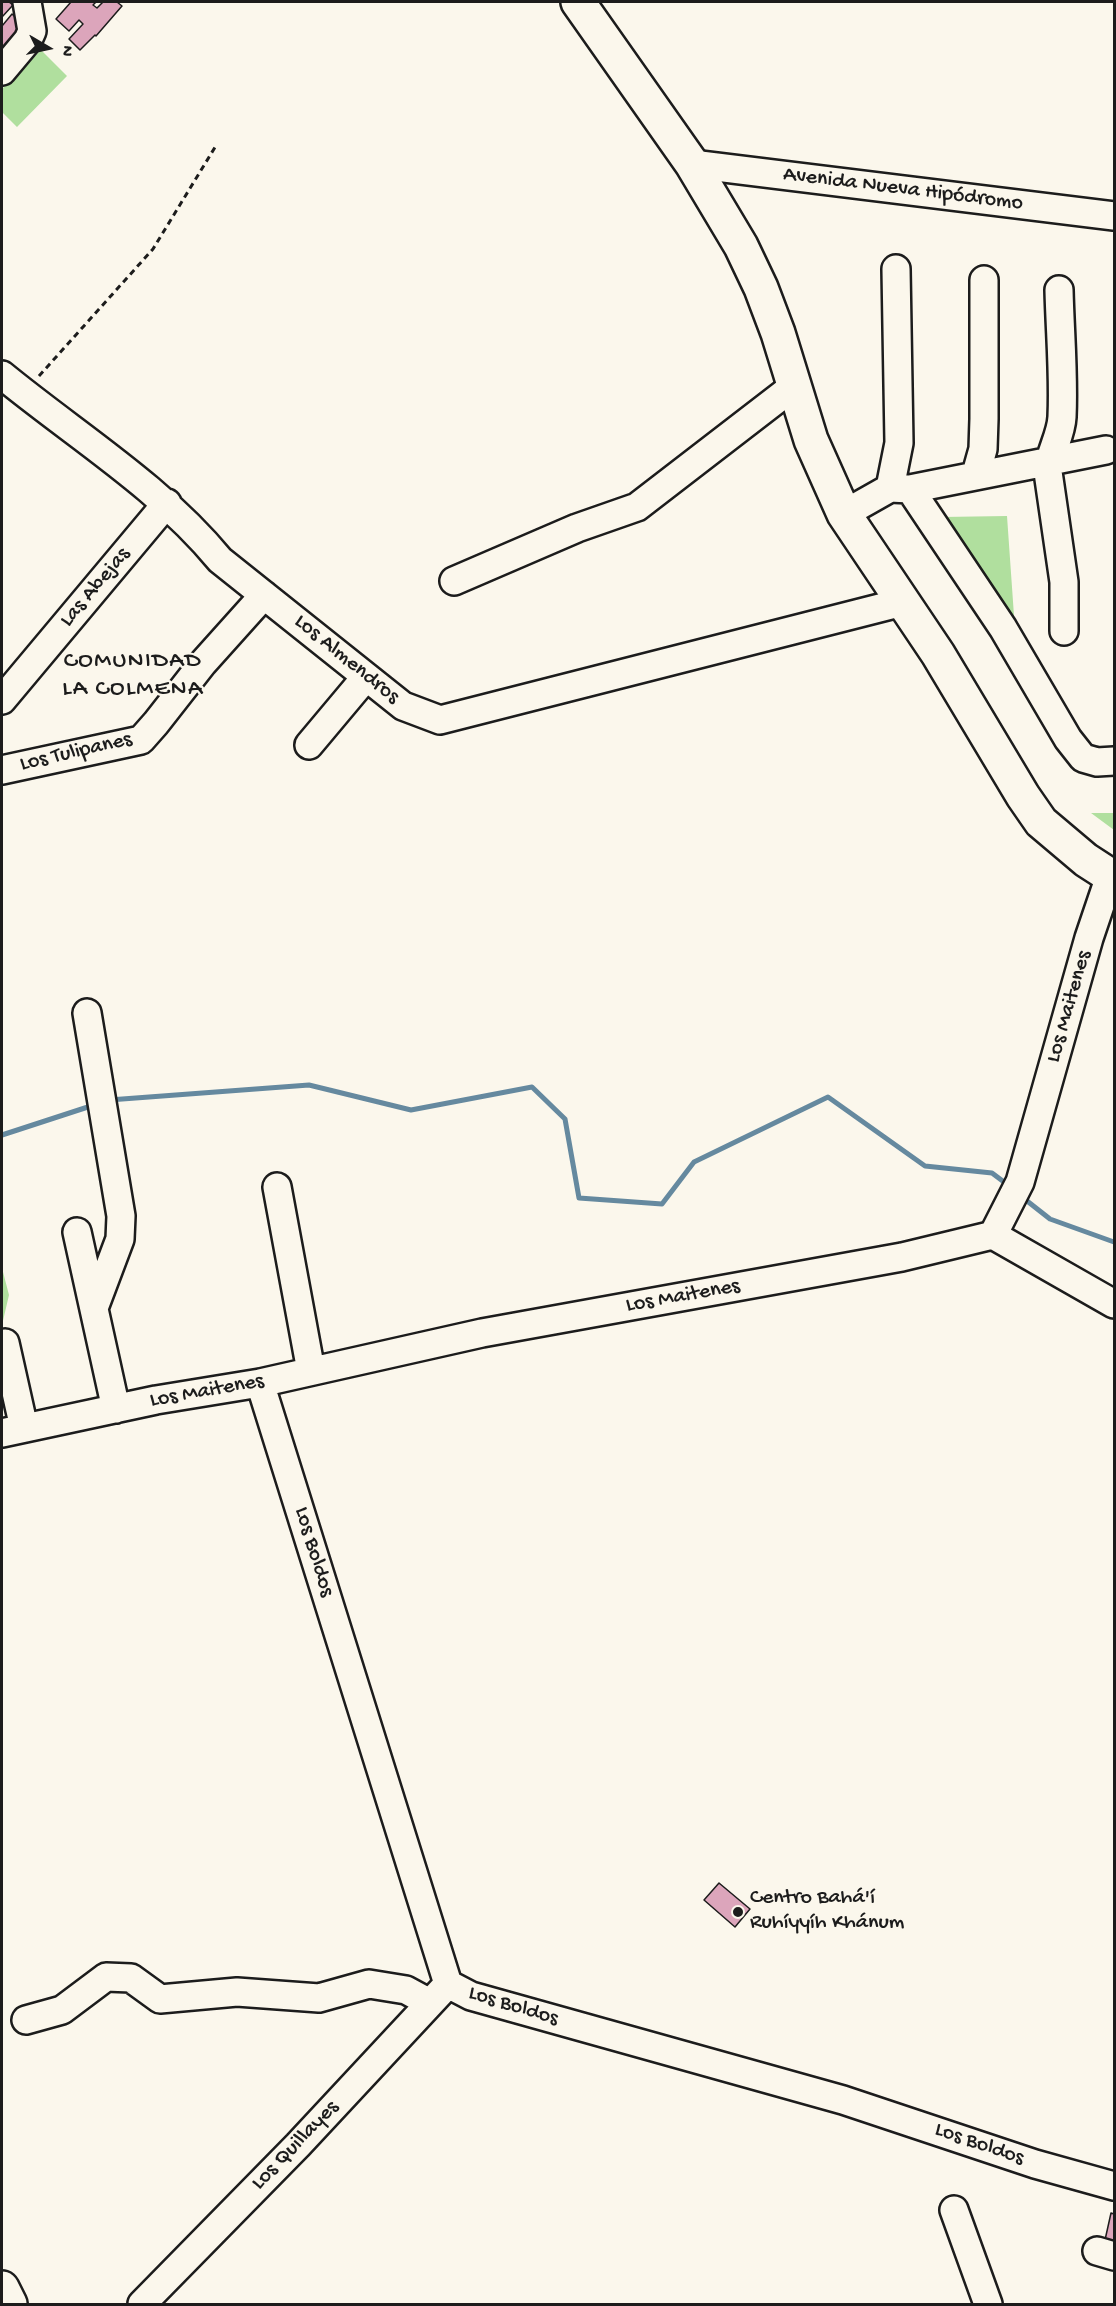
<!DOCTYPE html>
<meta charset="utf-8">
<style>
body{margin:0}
#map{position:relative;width:1116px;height:2306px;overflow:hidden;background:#fbf7ec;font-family:"Gochi Hand",sans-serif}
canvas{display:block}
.frame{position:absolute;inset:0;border:3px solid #1c1c1c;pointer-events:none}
.north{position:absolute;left:18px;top:18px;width:60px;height:60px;-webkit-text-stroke:4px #fbf7ec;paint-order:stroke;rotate:99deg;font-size:16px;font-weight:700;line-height:24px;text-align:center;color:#1c1c1c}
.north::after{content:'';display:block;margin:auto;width:21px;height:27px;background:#1c1c1c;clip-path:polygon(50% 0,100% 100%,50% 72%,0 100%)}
</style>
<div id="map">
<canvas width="1116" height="2306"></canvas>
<div class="frame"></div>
<div class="north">N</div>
</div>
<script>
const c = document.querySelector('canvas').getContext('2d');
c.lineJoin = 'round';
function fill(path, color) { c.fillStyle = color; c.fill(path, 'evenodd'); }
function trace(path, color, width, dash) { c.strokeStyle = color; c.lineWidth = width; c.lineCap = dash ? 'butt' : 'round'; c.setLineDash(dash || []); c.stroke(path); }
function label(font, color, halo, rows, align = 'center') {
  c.font = font + ' "Gochi Hand",sans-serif'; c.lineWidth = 4.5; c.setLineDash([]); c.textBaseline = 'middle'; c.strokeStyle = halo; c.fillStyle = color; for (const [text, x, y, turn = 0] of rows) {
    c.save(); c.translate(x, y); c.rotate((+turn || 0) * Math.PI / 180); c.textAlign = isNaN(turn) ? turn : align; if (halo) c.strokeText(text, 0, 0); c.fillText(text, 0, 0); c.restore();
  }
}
fill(new Path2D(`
 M 41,50 L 67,76 L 17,127 L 2,112 L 2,89 Z
 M 1007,516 L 1015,630 L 942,517 Z
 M 1091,813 L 1114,813 L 1114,830 Z
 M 2,1268 L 9,1295 L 2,1325 Z`), '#b0df9e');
trace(new Path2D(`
 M 109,1100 L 309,1085 L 411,1110 L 532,1087 L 565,1119 L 579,1198 L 662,1204 L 694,1162 L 828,1097 L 925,1166 L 992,1173 L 1008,1185
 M 2,1135 L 94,1105
 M 1022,1197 L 1050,1219 L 1114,1242`), '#65899f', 5);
const building = new Path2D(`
 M 2,2 L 9,2 L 13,5 L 2,17 Z
 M 71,2 L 96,2 L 93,5 L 97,8 L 103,2 L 117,2 L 122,6 L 96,36 L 95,35 L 80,50 L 69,39 L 83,24 L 79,20 L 69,31 L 56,19 Z
 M 12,14 L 24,25 L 2,53 L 2,26 Z
 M 719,1883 L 750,1909 L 735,1927 L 704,1900 Z
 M 1111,2213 L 1114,2214 L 1114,2242 L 1105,2240 Z`);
fill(building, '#dca5bb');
trace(building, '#1c1c1c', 1.5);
const minor = new Path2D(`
 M 2,71 L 28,40 L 32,31 L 27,2
 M 692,164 L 1114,216
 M 1059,290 C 1060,332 1064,375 1062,417 C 1061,437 1049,453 1048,472 L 1064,582 L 1064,631
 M 2,375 C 75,435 159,486 220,560 L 403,706 L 440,720 L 903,602
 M 976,474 L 983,449 L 984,419 L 984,280
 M 890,488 L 899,443 L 896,269
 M 910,489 L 1003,628 L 1068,739 L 1083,758 L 1097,762 L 1114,761
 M 844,514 L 890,488 L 910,489 L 1106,450
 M 454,581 L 577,528 L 637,507 L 794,386
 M 2,700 L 167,503
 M 309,745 L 366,677
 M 2,770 L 141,740 L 156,723 L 203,663 L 264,595
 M 87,1013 L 121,1216 L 120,1239 L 94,1308
 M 277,1187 L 311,1371
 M 77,1232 L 116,1409
 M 993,1235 L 1114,1304
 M 5,1343 L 24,1428
 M 260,1383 L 448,1984 L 471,1996 L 843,2100 L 1035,2164 L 1114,2186
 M 2,1433 L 156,1400 L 260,1383 L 482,1333 L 902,1257 L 993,1235 L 1020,1182 L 1089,938 L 1110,876
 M 26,2020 L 62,2010 L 106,1977 L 131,1978 L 160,1999 L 237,1992 L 319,1998 L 369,1984 L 406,1990 L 430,2003
 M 954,2210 L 988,2304
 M 1097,2251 L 1114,2256
 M 142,2304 L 298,2145 L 448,1984`);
const major = new Path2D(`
 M 578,2 L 692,164 L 741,246 L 761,288 L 778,333 L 811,440 L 844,514 L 938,654 L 1023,796 L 1041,822 L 1086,860 L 1114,878`);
const highway = new Path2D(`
 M 2,2288 L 10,2304`);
trace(minor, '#1c1c1c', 32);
trace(major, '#1c1c1c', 38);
trace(highway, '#1c1c1c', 38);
trace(new Path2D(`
 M 39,376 L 153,249 L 217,144`), '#1c1c1c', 3, [6, 4.5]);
trace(minor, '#fbf7ec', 27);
trace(major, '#fbf7ec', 33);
trace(highway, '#fbf7ec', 33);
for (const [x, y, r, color] of [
 [738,1912,6,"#1c1c1c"]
]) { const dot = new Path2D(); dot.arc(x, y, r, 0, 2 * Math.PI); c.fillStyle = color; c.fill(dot); trace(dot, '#fbf7ec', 2); }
label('22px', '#1c1c1c', '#fbf7ec', [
 ["Avenida Nueva Hipódromo",903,190,7],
 ["Las Abejas",96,588,-50],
 ["Los Almendros",346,660,39],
 ["Los Tulipanes",76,753,-13],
 ["Los Maitenes",1070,1007,-74],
 ["Los Maitenes",683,1297,-10],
 ["Los Maitenes",207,1392,-10],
 ["Los Boldos",313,1552,73],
 ["Los Boldos",513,2007,17],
 ["Los Boldos",979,2145,19],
 ["Los Quillayes",296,2146,-46]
]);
label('22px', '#1c1c1c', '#fbf7ec', [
 ["Centro Bahá'í",750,1899],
 ["Ruhíyyíh Khánum",750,1924]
], 'left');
c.letterSpacing = '1.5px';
label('24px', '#1c1c1c', '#fbf7ec', [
 ["COMUNIDAD",133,662],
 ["LA COLMENA",133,690]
]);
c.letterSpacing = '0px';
</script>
